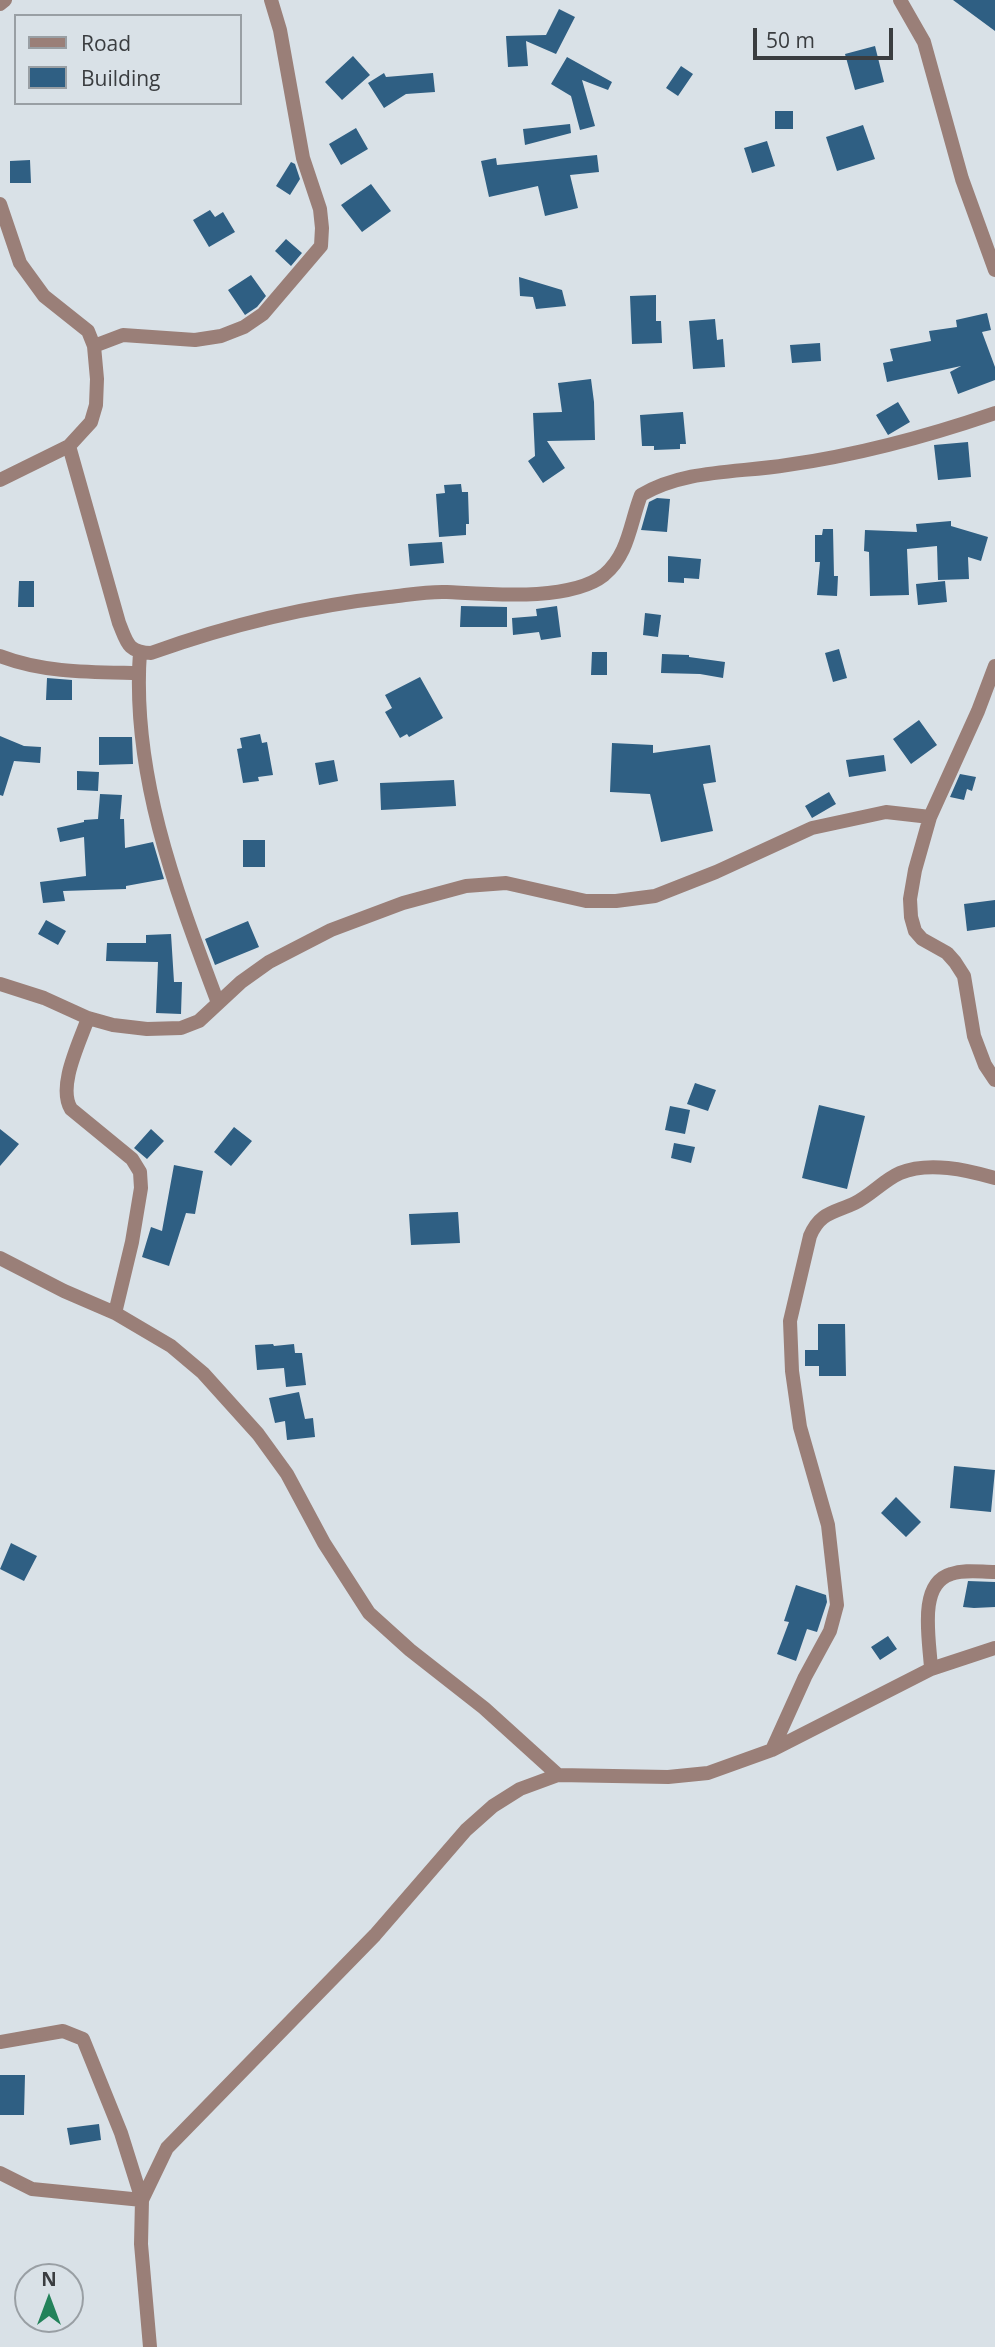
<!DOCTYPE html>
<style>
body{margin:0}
#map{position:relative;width:995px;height:2347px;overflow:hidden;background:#d9e1e7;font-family:"Open Sans",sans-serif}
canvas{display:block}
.legend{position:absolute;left:14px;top:14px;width:228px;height:91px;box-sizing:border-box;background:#d9e1e7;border:2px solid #999fa4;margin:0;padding:9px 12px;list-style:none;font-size:21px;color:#3a3d40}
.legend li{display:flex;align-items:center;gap:14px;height:35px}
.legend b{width:35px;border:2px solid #999fa4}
.north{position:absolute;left:14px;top:2263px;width:70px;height:70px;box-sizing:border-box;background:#d9e1e7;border:2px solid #999fa4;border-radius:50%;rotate:0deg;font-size:19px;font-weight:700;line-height:28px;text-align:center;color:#3a3d40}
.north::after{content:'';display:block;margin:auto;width:24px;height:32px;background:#23825a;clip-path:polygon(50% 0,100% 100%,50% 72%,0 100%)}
.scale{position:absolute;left:753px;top:28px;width:140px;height:32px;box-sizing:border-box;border:4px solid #3a3d40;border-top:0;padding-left:9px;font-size:21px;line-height:24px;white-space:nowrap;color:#3a3d40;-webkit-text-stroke:5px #d9e1e7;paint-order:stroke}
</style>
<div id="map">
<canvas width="995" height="2347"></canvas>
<ul class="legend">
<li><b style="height:9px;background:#9a7f78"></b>Road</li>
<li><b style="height:19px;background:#2f5f83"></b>Building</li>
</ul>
<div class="north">N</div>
<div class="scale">50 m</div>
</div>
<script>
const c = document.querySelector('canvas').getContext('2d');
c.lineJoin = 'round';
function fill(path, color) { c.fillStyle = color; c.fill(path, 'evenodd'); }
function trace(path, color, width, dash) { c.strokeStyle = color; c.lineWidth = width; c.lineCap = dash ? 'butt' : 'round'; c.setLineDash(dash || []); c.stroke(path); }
fill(new Path2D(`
 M 953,0 L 995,0 L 995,31 Z
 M 559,9 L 575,17 L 556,54 L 526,41 L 528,66 L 508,67 L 506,36 L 546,35 Z
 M 875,46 L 884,82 L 855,90 L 845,54 Z
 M 353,56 L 370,75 L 342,100 L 325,82 Z
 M 567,57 L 612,82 L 608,90 L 582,80 L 595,126 L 580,130 L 571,96 L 551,84 Z
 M 681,66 L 693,74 L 678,96 L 666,88 Z
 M 384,73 L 386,77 L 433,73 L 435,92 L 406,94 L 384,108 L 368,83 Z
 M 775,111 L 793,111 L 793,129 L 775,129 Z
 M 570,124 L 571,133 L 525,145 L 523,129 Z
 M 863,125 L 875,159 L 837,171 L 826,137 Z
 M 356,128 L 368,149 L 341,165 L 329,144 Z
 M 767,141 L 775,166 L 752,173 L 744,148 Z
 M 597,155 L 599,172 L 570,175 L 578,208 L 545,216 L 538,186 L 489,197 L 481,161 L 496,158 L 497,165 Z
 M 30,160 L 31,183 L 10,183 L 10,161 Z
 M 291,162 L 295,164 L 300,179 L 290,195 L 276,186 Z
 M 371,184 L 391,211 L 362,232 L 341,205 Z
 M 210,210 L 215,217 L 223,212 L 235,232 L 209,247 L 193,220 Z
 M 286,239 L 302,253 L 291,266 L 275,251 Z
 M 251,275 L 266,296 L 257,307 L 245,315 L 228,290 Z
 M 519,277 L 562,290 L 566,306 L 536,309 L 533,297 L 520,296 Z
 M 656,295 L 656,321 L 661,321 L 662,343 L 632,344 L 630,296 Z
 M 987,313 L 991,330 L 982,332 L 995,367 L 995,380 L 958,394 L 950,372 L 961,366 L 887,382 L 883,363 L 893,361 L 890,349 L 931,341 L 929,331 L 957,327 L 956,320 Z
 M 715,319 L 717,340 L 723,339 L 725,367 L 693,369 L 689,321 Z
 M 820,343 L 821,361 L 792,363 L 790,345 Z
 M 591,379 L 594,402 L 595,440 L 547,441 L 565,468 L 543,483 L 528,461 L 535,456 L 533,413 L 562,412 L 558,383 Z
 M 898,402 L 910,422 L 888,435 L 876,415 Z
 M 683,412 L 686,444 L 680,444 L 680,449 L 654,450 L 654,446 L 642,446 L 640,415 Z
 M 968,442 L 971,477 L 938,480 L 934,445 Z
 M 461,484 L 462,492 L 468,492 L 469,524 L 466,524 L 466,535 L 439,537 L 436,494 L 445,493 L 444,485 Z
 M 657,498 L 670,499 L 667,532 L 641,530 L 649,502 Z
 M 951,521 L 951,526 L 988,537 L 981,561 L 968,557 L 969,579 L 938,580 L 937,546 L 907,549 L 909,595 L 870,596 L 869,552 L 864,551 L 865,530 L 917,532 L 916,524 Z
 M 823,529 L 833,529 L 834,576 L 838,576 L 837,596 L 817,595 L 820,562 L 815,562 L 815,535 L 822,535 Z
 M 442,542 L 444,563 L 410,566 L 408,544 Z
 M 668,556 L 701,559 L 699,579 L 684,578 L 684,583 L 668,582 Z
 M 19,581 L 34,581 L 34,607 L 18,607 Z
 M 945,581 L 947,602 L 918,605 L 916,584 Z
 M 461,606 L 507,607 L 507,627 L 460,627 Z
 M 557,606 L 561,637 L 541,640 L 539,632 L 513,635 L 512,618 L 537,616 L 536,609 Z
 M 645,613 L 661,615 L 658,637 L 643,635 Z
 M 839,649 L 847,678 L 833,682 L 825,653 Z
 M 592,652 L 607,652 L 607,675 L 591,675 Z
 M 662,654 L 689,655 L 689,657 L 725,662 L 723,678 L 700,674 L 661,673 Z
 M 420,677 L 443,718 L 409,737 L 407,734 L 400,738 L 385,712 L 392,708 L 385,695 Z
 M 47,678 L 72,680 L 72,700 L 46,700 Z
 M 919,720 L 937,745 L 911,764 L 893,739 Z
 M 260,734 L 262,743 L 267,742 L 273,775 L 258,777 L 259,781 L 243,783 L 237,749 L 242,748 L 240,738 Z
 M 0,736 L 24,746 L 41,747 L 40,763 L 14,761 L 3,796 L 0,795 Z
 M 99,737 L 132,737 L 133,764 L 99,765 Z
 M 612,743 L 653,745 L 653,753 L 710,745 L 716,782 L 703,784 L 713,831 L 661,842 L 650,794 L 610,792 Z
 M 884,755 L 886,771 L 849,777 L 846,760 Z
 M 334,760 L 338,781 L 319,785 L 315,763 Z
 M 77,771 L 99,772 L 98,791 L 77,790 Z
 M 960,774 L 976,777 L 972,791 L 967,789 L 964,800 L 950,797 Z
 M 454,780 L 456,806 L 381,810 L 380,783 Z
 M 829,792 L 836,804 L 812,818 L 805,806 Z
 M 100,794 L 122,795 L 120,819 L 124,819 L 125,848 L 153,842 L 164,879 L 126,886 L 126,889 L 63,891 L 65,901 L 43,903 L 40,882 L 86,876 L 84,837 L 60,842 L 57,828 L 84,822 L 84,820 L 98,819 Z
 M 243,840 L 265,840 L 265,867 L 243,867 Z
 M 995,900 L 995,927 L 967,931 L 964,904 Z
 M 46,920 L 66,931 L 58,945 L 38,934 Z
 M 248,921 L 259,947 L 215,965 L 205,939 Z
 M 171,934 L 174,982 L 182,982 L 181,1014 L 156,1013 L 158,962 L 106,961 L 107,943 L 146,943 L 146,935 Z
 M 695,1083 L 716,1090 L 708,1111 L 687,1104 Z
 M 819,1105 L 865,1116 L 847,1189 L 802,1178 Z
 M 670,1106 L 690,1110 L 685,1134 L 665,1130 Z
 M 234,1127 L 252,1141 L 231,1166 L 214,1152 Z
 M 0,1129 L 19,1144 L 0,1166 Z
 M 151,1129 L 164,1141 L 147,1159 L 134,1148 Z
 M 674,1143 L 695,1147 L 691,1163 L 671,1158 Z
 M 174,1165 L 203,1171 L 195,1214 L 186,1213 L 169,1266 L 142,1257 L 151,1227 L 162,1231 Z
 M 458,1212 L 460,1243 L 411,1245 L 409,1214 Z
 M 818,1324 L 845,1324 L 846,1376 L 819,1376 L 819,1366 L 805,1366 L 805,1350 L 818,1350 Z
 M 273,1344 L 274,1346 L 294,1344 L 295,1353 L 302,1353 L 306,1385 L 286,1387 L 284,1368 L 257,1370 L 255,1345 Z
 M 299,1392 L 305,1419 L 313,1418 L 315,1437 L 287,1440 L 285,1421 L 275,1423 L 269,1398 Z
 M 954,1466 L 995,1470 L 991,1512 L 950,1508 Z
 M 896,1497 L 921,1522 L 906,1537 L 881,1513 Z
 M 11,1543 L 37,1556 L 24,1581 L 0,1569 Z
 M 968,1581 L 995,1582 L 995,1607 L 974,1608 L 963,1607 Z
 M 796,1585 L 826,1595 L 827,1602 L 817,1632 L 807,1629 L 796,1661 L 777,1654 L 789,1622 L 784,1621 Z
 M 888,1636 L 897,1649 L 880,1660 L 871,1647 Z
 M 0,2075 L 25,2075 L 24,2115 L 0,2115 Z
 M 99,2124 L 101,2140 L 70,2145 L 67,2128 Z`), '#2f5f83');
trace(new Path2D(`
 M 900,0 L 924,42 L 962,179 L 995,270
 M 0,4 L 5,0
 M 0,204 L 20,263 L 44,296 L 88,331 L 94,346 L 97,379 L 96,405 L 91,422 L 69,446 L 0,480
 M 94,346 L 123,335 L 195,340 L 221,336 L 244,327 L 263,314 L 321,246 L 322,228 L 320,209 L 303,158 L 280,30 L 271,0
 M 69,446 L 119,623 C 127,642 127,652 151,653 C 229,625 307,606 389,597 C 408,595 428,591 447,592 C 488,594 570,602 604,575 C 629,554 630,523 641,495 C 686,469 737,473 787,465 C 857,455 928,436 995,413
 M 140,652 C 131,774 176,891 218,1003
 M 0,656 C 44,673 91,672 138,673
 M 995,666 L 978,711 L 930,817 L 915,870 L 910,899 L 911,917 L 915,931 L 922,939 L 947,953 L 955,962 L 964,976 L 974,1036 L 985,1065 L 995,1080
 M 0,984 L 44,998 L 88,1018 L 113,1025 L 147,1029 L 181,1028 L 199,1021 L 241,982 L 269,962 L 331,930 L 403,903 L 466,886 L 506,883 L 586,901 L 616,901 L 655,896 L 716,872 L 812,828 L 886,812 L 930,817
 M 88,1018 C 80,1042 57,1086 71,1109 L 132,1159 L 140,1172 L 141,1188 L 132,1242 L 115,1313
 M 0,1258 L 64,1291 L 115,1313 L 171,1346 L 203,1373 L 258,1434 L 287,1474 L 324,1543 L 369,1613 L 410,1650 L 484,1708 L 558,1775
 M 931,1669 C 930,1642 917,1584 951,1574 C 965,1569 980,1572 995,1572
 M 772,1750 L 805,1677 L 830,1631 L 837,1605 L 828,1525 L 800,1427 L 792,1371 L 790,1321 L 810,1236 C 820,1212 834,1213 855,1203 C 871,1195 884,1180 900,1173 C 929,1161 967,1170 995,1178
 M 0,2042 L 63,2031 L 83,2039 L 121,2133 L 142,2200 L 32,2189 L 0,2173
 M 150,2347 L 141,2244 L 142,2200 L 167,2148 L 375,1935 L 466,1830 L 493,1806 L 520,1789 L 558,1775 L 668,1777 L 708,1773 L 772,1750 L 931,1669 L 995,1648`), '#9a7f78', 14);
</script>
